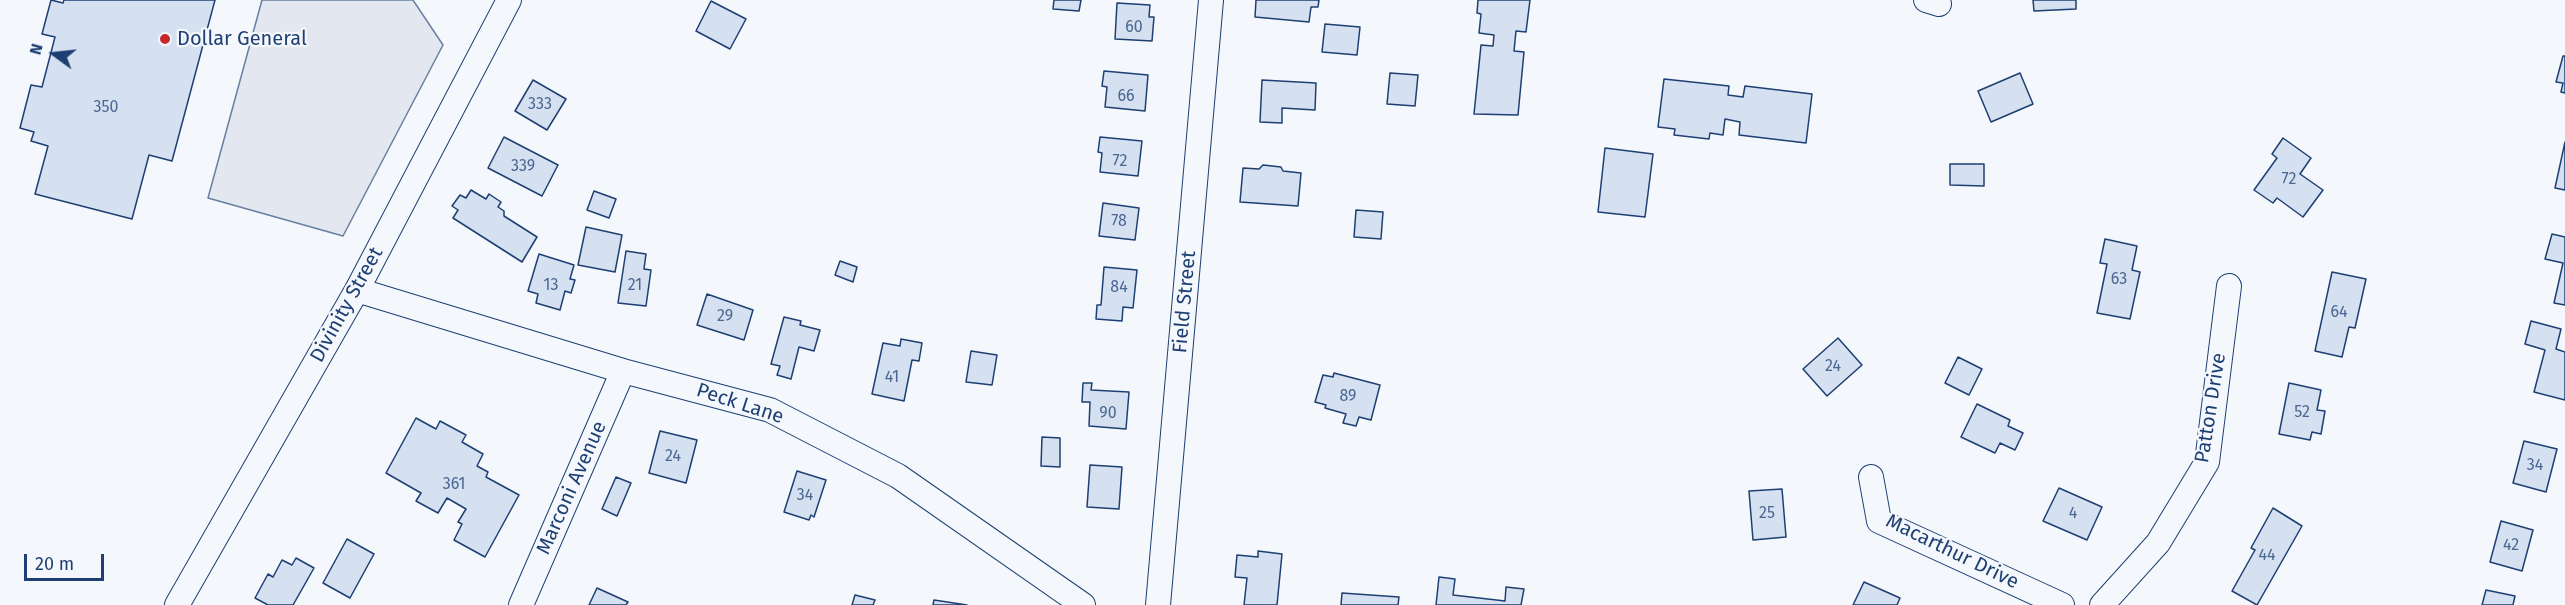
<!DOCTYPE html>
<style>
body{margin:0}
#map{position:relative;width:2565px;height:605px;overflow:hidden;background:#f4f7fb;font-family:"Fira Sans",sans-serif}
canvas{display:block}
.north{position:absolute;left:24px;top:24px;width:60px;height:60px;-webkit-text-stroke:4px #f4f7fb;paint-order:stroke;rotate:285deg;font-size:16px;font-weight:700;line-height:24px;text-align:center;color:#1d3f73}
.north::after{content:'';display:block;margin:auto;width:21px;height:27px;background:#1d3f73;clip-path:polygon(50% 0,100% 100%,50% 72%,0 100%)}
.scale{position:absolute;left:24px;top:554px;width:80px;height:27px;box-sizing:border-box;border:3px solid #1d3f73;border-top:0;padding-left:8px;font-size:18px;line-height:21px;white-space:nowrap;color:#1d3f73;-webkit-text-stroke:4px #f4f7fb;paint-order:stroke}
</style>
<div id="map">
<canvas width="2565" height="605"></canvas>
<div class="north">N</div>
<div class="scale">20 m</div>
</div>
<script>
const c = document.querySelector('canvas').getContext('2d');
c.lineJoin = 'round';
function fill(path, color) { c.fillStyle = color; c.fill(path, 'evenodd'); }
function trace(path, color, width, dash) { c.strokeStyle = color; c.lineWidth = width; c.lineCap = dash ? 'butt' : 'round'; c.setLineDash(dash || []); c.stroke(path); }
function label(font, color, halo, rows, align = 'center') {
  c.font = font + ' "Fira Sans",sans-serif'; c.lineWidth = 4.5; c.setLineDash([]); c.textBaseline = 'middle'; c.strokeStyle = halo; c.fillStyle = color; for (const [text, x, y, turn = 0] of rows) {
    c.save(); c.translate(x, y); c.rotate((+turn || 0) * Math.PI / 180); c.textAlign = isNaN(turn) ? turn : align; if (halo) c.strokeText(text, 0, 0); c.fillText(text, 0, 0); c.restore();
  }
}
const parking = new Path2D(`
 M 262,0 L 413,0 L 443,45 L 343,236 L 208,198 Z`);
fill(parking, '#e3e8f0');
trace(parking, '#687fa3', 1.5);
const building = new Path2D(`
 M 51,0 L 63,3 L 64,0 L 215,0 L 172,161 L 149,155 L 132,219 L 35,194 L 48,146 L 31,141 L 34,132 L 20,128 L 31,85 L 42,87 L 55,37 L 42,34 Z
 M 1054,0 L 1081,0 L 1079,11 L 1053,9 Z
 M 1256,0 L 1319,0 L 1318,7 L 1311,7 L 1309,22 L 1255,17 Z
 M 1478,0 L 1530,0 L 1526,32 L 1516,31 L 1514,51 L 1524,52 L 1518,115 L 1474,114 L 1481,45 L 1493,46 L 1494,35 L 1479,33 L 1481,14 L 1477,13 Z
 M 2033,0 L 2076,0 L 2076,9 L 2034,11 Z
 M 711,1 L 746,19 L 730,49 L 696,31 Z
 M 1117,3 L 1150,5 L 1149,17 L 1154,17 L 1152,41 L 1115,39 Z
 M 1325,24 L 1360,27 L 1357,55 L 1322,52 Z
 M 2563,56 L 2565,56 L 2565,93 L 2561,92 L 2563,83 L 2556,82 Z
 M 1104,71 L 1148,75 L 1145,111 L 1105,107 L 1107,87 L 1102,86 Z
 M 1390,73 L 1418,75 L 1415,106 L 1387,104 Z
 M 2020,73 L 2033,104 L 1991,122 L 1978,91 Z
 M 1664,79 L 1729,86 L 1728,95 L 1743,97 L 1745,86 L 1812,94 L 1806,143 L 1739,135 L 1740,122 L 1725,119 L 1723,135 L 1710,133 L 1709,139 L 1674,135 L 1675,129 L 1658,127 Z
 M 533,80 L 566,99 L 547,130 L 515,111 Z
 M 1262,80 L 1316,83 L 1315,110 L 1282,108 L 1282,123 L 1260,122 Z
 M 504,137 L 558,165 L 542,196 L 488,168 Z
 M 1100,137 L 1142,141 L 1138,176 L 1100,172 L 1102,153 L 1098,152 Z
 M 2283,138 L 2311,158 L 2300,174 L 2323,190 L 2303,217 L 2277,198 L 2273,203 L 2254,190 L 2277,158 L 2272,154 Z
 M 2565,142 L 2565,190 L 2555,188 Z
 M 1605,148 L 1653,154 L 1645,217 L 1598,212 Z
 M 1950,164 L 1984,164 L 1984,186 L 1950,185 Z
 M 1263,165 L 1281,167 L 1283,171 L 1301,173 L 1298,206 L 1240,202 L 1243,168 L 1259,169 Z
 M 471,190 L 486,199 L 489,194 L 501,202 L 498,207 L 504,211 L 504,216 L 537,237 L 522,262 L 453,218 L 458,210 L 452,206 L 460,195 L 466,198 Z
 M 594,191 L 616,199 L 609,218 L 587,210 Z
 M 1103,203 L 1139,208 L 1135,240 L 1099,236 Z
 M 1356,210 L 1383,212 L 1381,239 L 1354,237 Z
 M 586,227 L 622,235 L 615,272 L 578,265 Z
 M 2552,234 L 2565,237 L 2565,305 L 2554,303 L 2563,263 L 2545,259 Z
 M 2105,239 L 2137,246 L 2132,270 L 2140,272 L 2130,319 L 2097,313 L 2107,264 L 2100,263 Z
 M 626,251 L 646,254 L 644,269 L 651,270 L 646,306 L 618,303 Z
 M 539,254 L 574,265 L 570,279 L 575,280 L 571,293 L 565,291 L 560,310 L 536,303 L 538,294 L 528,291 Z
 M 840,261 L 857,267 L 853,282 L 835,275 Z
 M 1104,267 L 1137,270 L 1133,308 L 1123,307 L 1122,321 L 1096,319 L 1097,305 L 1101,305 Z
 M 2332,272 L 2366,279 L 2355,328 L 2349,327 L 2342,357 L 2315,351 Z
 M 707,294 L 753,310 L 744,340 L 697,325 Z
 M 784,317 L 801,321 L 800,325 L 820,330 L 814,351 L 799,347 L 791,379 L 777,375 L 780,366 L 771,364 Z
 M 2531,321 L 2561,329 L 2556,349 L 2565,352 L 2565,400 L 2534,392 L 2545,350 L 2525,344 Z
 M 1838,338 L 1862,365 L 1827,396 L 1803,369 Z
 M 901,339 L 922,343 L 919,361 L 912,360 L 904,401 L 872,394 L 883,343 L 900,346 Z
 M 971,351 L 997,355 L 992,385 L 966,382 Z
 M 1958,357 L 1982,369 L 1969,395 L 1945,383 Z
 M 1334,373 L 1380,385 L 1371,420 L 1359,417 L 1356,426 L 1343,423 L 1346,414 L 1325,408 L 1326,405 L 1315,402 L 1323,375 L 1333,377 Z
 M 1083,383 L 1092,383 L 1091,390 L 1129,392 L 1126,429 L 1089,426 L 1090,402 L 1082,402 Z
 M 2289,383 L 2321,390 L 2317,410 L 2325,411 L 2321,434 L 2312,432 L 2310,440 L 2279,434 Z
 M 1977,404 L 2010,420 L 2008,426 L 2023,433 L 2015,450 L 2000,443 L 1995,453 L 1961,437 Z
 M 416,418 L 436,429 L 440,421 L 466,435 L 462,442 L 483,454 L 477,466 L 488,472 L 486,477 L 519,495 L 485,557 L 454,540 L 462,524 L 458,522 L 466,509 L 447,498 L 438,513 L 416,501 L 421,493 L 386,473 Z
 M 660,431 L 697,440 L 686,483 L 649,473 Z
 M 1042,437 L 1060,438 L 1060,467 L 1041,466 Z
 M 2524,441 L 2557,449 L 2546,492 L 2513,483 Z
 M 1090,465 L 1122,467 L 1119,509 L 1087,507 Z
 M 797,471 L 826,480 L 814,517 L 811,515 L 809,520 L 784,512 Z
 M 616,477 L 631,483 L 617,516 L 602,509 Z
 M 2059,488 L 2102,507 L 2087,540 L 2043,521 Z
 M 1782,489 L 1786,537 L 1753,540 L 1749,491 Z
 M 2273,508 L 2302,526 L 2257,605 L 2232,591 L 2255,550 L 2251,548 Z
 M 2501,521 L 2533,530 L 2522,571 L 2490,562 Z
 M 347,539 L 374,554 L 350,598 L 323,583 Z
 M 1258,551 L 1282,554 L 1277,605 L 1244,605 L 1247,578 L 1235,577 L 1237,555 L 1258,557 Z
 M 296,558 L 314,568 L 293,605 L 268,605 L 255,598 L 268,574 L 273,577 L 282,560 L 292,565 Z
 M 1439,577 L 1455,579 L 1453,595 L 1505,601 L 1506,587 L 1524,589 L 1521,605 L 1436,605 Z
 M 1864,582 L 1900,598 L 1897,605 L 1853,605 Z
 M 597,588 L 628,602 L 626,605 L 589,605 Z
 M 2486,590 L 2515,596 L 2513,605 L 2482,605 Z
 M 1342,593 L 1399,597 L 1398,605 L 1341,605 Z
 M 855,595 L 875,600 L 873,605 L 852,605 Z
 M 934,600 L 967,605 L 933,605 Z`);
fill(building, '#d5e0f0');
trace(building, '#1d3f73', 1.5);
const street = new Path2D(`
 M 1926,0 L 1939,4
 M 357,290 L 623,371 L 770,410 L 898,476 L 1083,605
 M 1871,477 L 1879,521 L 2062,605
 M 177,605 L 357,290 L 509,0
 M 521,605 L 623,371
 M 1158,605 L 1211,0
 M 2102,605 L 2158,543 L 2207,462 L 2229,286`);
trace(street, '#1d3f73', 26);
trace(street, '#f4f7fb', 24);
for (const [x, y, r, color] of [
 [165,39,6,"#c62828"]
]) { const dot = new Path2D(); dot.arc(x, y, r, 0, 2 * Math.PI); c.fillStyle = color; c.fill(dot); trace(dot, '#f4f7fb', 2); }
label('16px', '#4b6792', null, [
 ["60",1134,28],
 ["66",1126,97],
 ["333",540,105],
 ["350",106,108],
 ["72",1120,162],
 ["339",523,167],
 ["72",2289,180],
 ["78",1119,222],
 ["63",2119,280],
 ["13",551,286],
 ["21",635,286],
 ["84",1119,288],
 ["64",2339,313],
 ["29",725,317],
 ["24",1833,367],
 ["41",892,378],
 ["89",1348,397],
 ["52",2302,413],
 ["90",1108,414],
 ["24",673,457],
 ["34",2535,466],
 ["361",454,485],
 ["34",805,496],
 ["25",1767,514],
 ["4",2073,514],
 ["42",2511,546],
 ["44",2267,556]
]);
label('20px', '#1d3f73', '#f4f7fb', [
 ["Dollar General",177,39]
], 'left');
label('20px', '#1d3f73', '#f4f7fb', [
 ["Field Street",1185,302,-85],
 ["Divinity Street",347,305,-61],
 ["Peck Lane",740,404,18],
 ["Patton Drive",2211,408,-81],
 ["Marconi Avenue",572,488,-66],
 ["Macarthur Drive",1952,552,26]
]);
</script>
